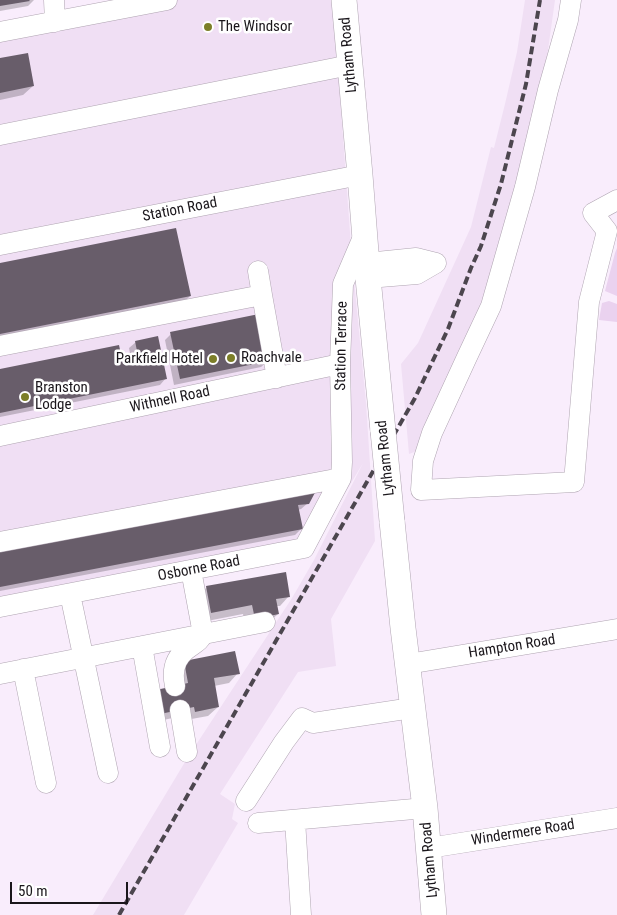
<!DOCTYPE html>
<style>
body{margin:0}
#map{position:relative;width:617px;height:915px;overflow:hidden;background:#f9edfc;font-family:"Roboto Condensed",sans-serif}
canvas{display:block}
.scale{position:absolute;left:10px;top:882px;width:118px;height:22px;box-sizing:border-box;border:2px solid #1a161b;border-top:0;padding-left:6px;font-size:15px;line-height:18px;white-space:nowrap;color:#1a161b;-webkit-text-stroke:4px #fff;paint-order:stroke}
</style>
<div id="map">
<canvas width="617" height="915"></canvas>
<div class="scale">50 m</div>
</div>
<script>
const c = document.querySelector('canvas').getContext('2d');
c.lineJoin = 'round';
function fill(path, color) { c.fillStyle = color; c.fill(path, 'evenodd'); }
function trace(path, color, width, dash) { c.strokeStyle = color; c.lineWidth = width; c.lineCap = dash ? 'butt' : 'round'; c.setLineDash(dash || []); c.stroke(path); }
function label(font, color, halo, rows, align = 'center') {
  c.font = font + ' "Roboto Condensed",sans-serif'; c.lineWidth = 5; c.setLineDash([]); c.textBaseline = 'middle'; c.strokeStyle = halo; c.fillStyle = color; for (const [text, x, y, turn = 0] of rows) {
    c.save(); c.translate(x, y); c.rotate((+turn || 0) * Math.PI / 180); c.textAlign = isNaN(turn) ? turn : align; if (halo) c.strokeText(text, 0, 0); c.fillText(text, 0, 0); c.restore();
  }
}
fill(new Path2D(`
 M 168,0 L 333,0 L 352,260 L 366,403 L 375,541 L 331,619 L 336,666 L 298,672 L 220,794 L 235,804 L 232,819 L 238,823 L 184,915 L 93,915 L 188,757 L 292,598 L 314,560 L 363,463 L 310,552 L 0,609 L 0,28 Z
 M 525,0 L 555,0 L 546,64 L 488,297 L 422,449 L 409,454 L 401,364 L 418,343 L 471,227 L 491,147 L 494,148 L 505,104 L 517,52 Z`), '#f0dff4');
fill(new Path2D(`
 M 617,248 L 617,296 L 605,291 L 615,253 Z
 M 609,301 L 617,304 L 617,322 L 599,320 L 602,303 Z`), '#ead2ef');
fill(new Path2D(`
 M 0,0 L 34,0 L 28,6 L 0,11 Z
 M 0,59 L 33,86 L 23,95 L 0,100 Z
 M 0,265 L 190,296 L 184,302 L 0,339 Z
 M 171,334 L 268,361 L 261,367 L 174,385 L 165,340 Z
 M 136,342 L 166,378 L 160,385 L 0,417 L 0,371 L 122,366 L 132,364 L 129,348 Z
 M 308,503 L 301,509 L 298,510 L 301,529 L 295,535 L 0,591 L 0,547 Z
 M 207,587 L 289,596 L 280,606 L 276,606 L 278,614 L 268,623 L 246,628 L 243,614 L 202,622 L 197,597 Z
 M 185,662 L 238,673 L 229,683 L 214,686 L 218,707 L 208,716 L 186,720 L 185,715 L 151,723 L 178,686 Z`), '#0003');
fill(new Path2D(`
 M 0,0 L 29,0 L 30,1 L 0,6 Z
 M 28,53 L 34,86 L 0,93 L 0,58 Z
 M 176,228 L 191,296 L 0,334 L 0,263 Z
 M 259,314 L 269,361 L 180,379 L 170,332 Z
 M 158,336 L 167,379 L 0,413 L 0,369 L 119,345 L 123,364 L 139,361 L 135,341 Z
 M 319,485 L 309,504 L 298,505 L 303,529 L 0,587 L 0,546 Z
 M 286,572 L 290,597 L 276,599 L 279,614 L 255,619 L 252,605 L 211,613 L 206,586 Z
 M 235,651 L 240,674 L 214,678 L 219,707 L 195,712 L 194,707 L 160,714 L 156,690 L 188,683 L 184,661 Z`), '#685d6a');
const minor = new Path2D(`
 M 54,0 L 55,22
 M 571,0 L 568,20 L 548,90 L 525,187 L 491,306 L 467,357 L 432,433 L 423,461 L 421,490 L 574,482 L 589,302 L 607,231 L 593,213 L 617,200
 M 0,32 L 167,0
 M 0,135 L 350,65
 M 0,245 L 360,175
 M 367,263 L 416,258 L 436,263
 M 258,271 L 262,295
 M 368,278 L 417,274 L 436,263
 M 0,346 L 262,295 L 277,378
 M 0,436 L 340,364
 M 0,542 L 341,478
 M 70,594 L 108,773
 M 0,607 L 304,548 L 341,478 L 342,462 L 340,364 L 343,284 L 364,235
 M 142,646 L 160,747
 M 408,664 L 617,629
 M 23,669 L 46,783
 M 0,674 L 265,622
 M 175,686 C 172,672 174,659 186,650 C 193,644 200,642 203,634 L 191,570
 M 180,710 L 187,752
 M 246,801 L 284,742 L 302,718 L 313,723 L 412,708
 M 295,820 L 301,915
 M 258,823 L 425,808
 M 429,848 L 617,818`);
const major = new Path2D(`
 M 344,0 L 350,65 L 360,175 L 368,278 L 383,431
 M 392,521 L 403,628 L 425,808 L 434,915`);
trace(minor, '#afa4b1', 21);
trace(major, '#afa4b1', 26);
trace(minor, '#fff', 20);
trace(major, '#fff', 25);
trace(new Path2D(`
 M 119,915 L 415,398 L 448,329 L 471,268 L 481,246 L 501,184 L 526,84 L 540,0`), '#4c464e', 4, [8, 4]);
const majorBridge = new Path2D(`
 M 383,431 L 392,521`);
trace(majorBridge, '#afa4b1', 26, []);
trace(majorBridge, '#fff', 25);
for (const [x, y, r, color] of [
 [208,27,5,"#7c7e28"],
 [231,358,5,"#7c7e28"],
 [213,359,5,"#7c7e28"],
 [25,397,5,"#7c7e28"]
]) { const dot = new Path2D(); dot.arc(x, y, r, 0, 2 * Math.PI); c.fillStyle = color; c.fill(dot); trace(dot, '#fff', 2); }
label('15px', '#1a161b', '#fff', [
 ["The Windsor",218,27],
 ["Roachvale",241,358],
 ["Parkfield Hotel",203,359,"right"],
 ["Branston",35,388],
 ["Lodge",35,405]
], 'left');
label('15px', '#1a161b', '#fff', [
 ["Lytham Road",349,55,-95],
 ["Station Road",180,210,-11],
 ["Station Terrace",342,346,-89],
 ["Withnell Road",170,400,-12],
 ["Lytham Road",386,458,-96],
 ["Osborne Road",199,569,-11],
 ["Hampton Road",512,647,-9],
 ["Windermere Road",523,833,-9],
 ["Lytham Road",430,860,-95]
]);
</script>
